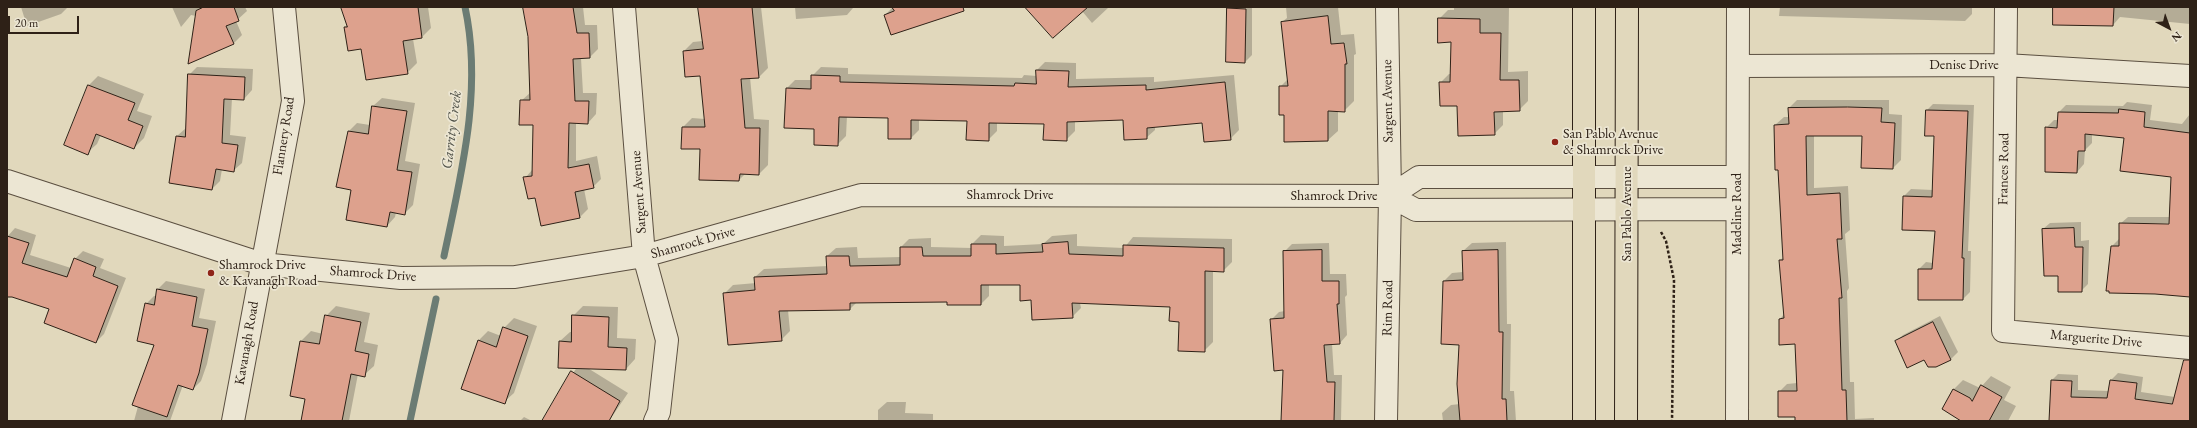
<!DOCTYPE html>
<style>
body{margin:0}
#map{position:relative;width:2197px;height:428px;overflow:hidden;background:#e1d8bc;font-family:"EB Garamond",serif}
canvas{display:block}
.frame{position:absolute;inset:0;border:8px solid #2e2117;pointer-events:none}
.north{position:absolute;left:2149px;top:8px;width:40px;height:40px;-webkit-text-stroke:3px #ece6d3;paint-order:stroke;rotate:139deg;font-size:11px;font-weight:700;line-height:16px;text-align:center;color:#2e2117}
.north::after{content:'';display:block;margin:auto;width:14px;height:18px;background:#2e2117;clip-path:polygon(50% 0,100% 100%,50% 72%,0 100%)}
.scale{position:absolute;left:8px;top:16px;width:71px;height:18px;box-sizing:border-box;border:2px solid #2e2117;border-top:0;padding-left:5px;font-size:12px;line-height:14px;white-space:nowrap;color:#2e2117;-webkit-text-stroke:3px #ece6d3;paint-order:stroke}
</style>
<div id="map">
<canvas width="2197" height="428"></canvas>
<div class="frame"></div>
<div class="north">N</div>
<div class="scale">20 m</div>
</div>
<script>
const c = document.querySelector('canvas').getContext('2d');
c.lineJoin = 'round';
function fill(path, color) { c.fillStyle = color; c.fill(path, 'evenodd'); }
function trace(path, color, width, dash) { c.strokeStyle = color; c.lineWidth = width; c.lineCap = dash ? 'butt' : 'round'; c.setLineDash(dash || []); c.stroke(path); }
function label(font, color, halo, rows, align = 'center') {
  c.font = font + ' "EB Garamond",serif'; c.lineWidth = 3.5; c.setLineDash([]); c.textBaseline = 'middle'; c.strokeStyle = halo; c.fillStyle = color; for (const [text, x, y, turn = 0] of rows) {
    c.save(); c.translate(x, y); c.rotate((+turn || 0) * Math.PI / 180); c.textAlign = isNaN(turn) ? turn : align; if (halo) c.strokeText(text, 0, 0); c.fillText(text, 0, 0); c.restore();
  }
}
fill(new Path2D(`
 M 21,7 L 68,7 L 61,14 L 27,26 Z
 M 172,7 L 245,7 L 247,11 L 236,21 L 242,35 L 233,44 L 196,16 L 191,15 L 181,27 Z
 M 343,7 L 428,7 L 431,28 L 422,37 L 413,39 L 417,63 L 407,73 L 362,48 L 345,27 L 347,25 Z
 M 524,7 L 583,7 L 585,25 L 597,25 L 598,49 L 590,57 L 581,58 L 583,93 L 597,93 L 596,114 L 588,123 L 576,123 L 576,161 L 597,156 L 601,179 L 593,187 L 584,189 L 588,209 L 580,217 L 542,225 L 536,197 L 525,178 L 533,169 L 534,124 L 521,101 L 531,92 L 529,37 Z
 M 699,7 L 761,7 L 768,68 L 759,77 L 750,77 L 754,119 L 769,120 L 768,165 L 759,174 L 746,173 L 739,180 L 701,148 L 683,127 L 692,118 L 705,119 L 701,75 L 684,51 L 693,42 L 703,41 Z
 M 795,7 L 853,7 L 853,8 L 847,15 L 796,19 Z
 M 893,7 L 958,7 L 885,15 Z
 M 1026,7 L 1109,7 L 1092,23 L 1082,11 Z
 M 1229,7 L 1252,7 L 1252,55 L 1245,62 L 1228,9 Z
 M 1286,7 L 1338,7 L 1341,35 L 1354,34 L 1356,54 L 1354,55 L 1354,101 L 1344,111 L 1338,111 L 1338,131 L 1328,140 L 1285,141 L 1285,114 L 1280,87 L 1288,79 L 1282,22 L 1287,18 Z
 M 1454,7 L 1509,7 L 1508,72 L 1528,71 L 1528,101 L 1519,110 L 1503,111 L 1503,125 L 1494,134 L 1458,105 L 1440,83 L 1449,74 L 1452,74 L 1452,41 L 1439,19 L 1448,10 L 1454,10 Z
 M 1780,7 L 1972,7 L 1972,14 L 1965,21 L 1779,16 Z
 M 2054,7 L 2190,7 L 2190,24 L 2120,17 L 2113,25 Z
 M 1045,62 L 1076,63 L 1076,79 L 1154,77 L 1154,82 L 1234,75 L 1239,130 L 1230,139 L 1203,122 L 1155,127 L 1155,130 L 1146,138 L 1124,119 L 1075,120 L 1075,131 L 1066,140 L 1045,123 L 997,122 L 997,131 L 988,140 L 968,120 L 919,119 L 919,130 L 911,138 L 889,117 L 847,116 L 846,136 L 837,145 L 815,128 L 787,88 L 795,80 L 812,80 L 812,76 L 821,67 L 848,68 L 848,74 L 1022,78 L 1024,75 L 1037,76 L 1037,70 Z
 M 197,67 L 253,69 L 252,90 L 244,99 L 232,98 L 230,135 L 246,137 L 242,163 L 233,171 L 222,169 L 220,181 L 212,189 L 170,182 L 177,136 L 186,128 L 189,75 Z
 M 98,76 L 144,94 L 137,111 L 152,116 L 144,138 L 134,148 L 101,135 L 97,144 L 87,153 L 89,85 Z
 M 382,98 L 415,103 L 405,161 L 420,164 L 413,205 L 404,214 L 396,212 L 395,217 L 387,226 L 352,189 L 337,186 L 349,131 L 357,123 L 370,125 L 373,106 Z
 M 1797,100 L 1889,100 L 1889,114 L 1902,115 L 1901,160 L 1893,168 L 1863,135 L 1814,135 L 1814,188 L 1848,186 L 1850,230 L 1845,234 L 1849,288 L 1847,291 L 1850,382 L 1854,382 L 1855,419 L 1874,418 L 1874,421 L 1796,421 L 1796,416 L 1779,392 L 1787,384 L 1797,383 L 1796,343 L 1780,319 L 1784,314 L 1780,260 L 1784,257 L 1775,125 L 1784,117 L 1789,117 L 1789,108 Z
 M 2127,102 L 2152,105 L 2150,120 L 2182,124 L 2190,114 L 2190,296 L 2112,246 L 2119,239 L 2120,224 L 2128,217 L 2170,217 L 2172,176 L 2125,137 L 2092,134 L 2092,143 L 2085,150 L 2084,164 L 2077,172 L 2046,128 L 2054,120 L 2059,120 L 2059,112 L 2066,105 L 2123,106 ZM 2126,223 L 2174,223 L 2174,225 L 2126,225 Z
 M 1933,104 L 1974,105 L 1968,251 L 1971,251 L 1970,292 L 1963,299 L 1919,269 L 1926,262 L 1933,263 L 1936,230 L 1904,196 L 1911,189 L 1933,190 L 1935,135 L 1926,111 Z
 M 2081,222 L 2081,241 L 2089,240 L 2088,284 L 2081,291 L 2059,275 L 2043,229 L 2050,223 Z
 M 15,228 L 36,235 L 30,255 L 71,268 L 75,259 L 83,251 L 104,259 L 100,268 L 126,278 L 104,334 L 96,342 L 50,308 L 7,294 L 7,237 Z
 M 1077,234 L 1077,246 L 1124,248 L 1133,237 L 1232,239 L 1232,262 L 1223,271 L 1213,270 L 1213,342 L 1204,351 L 1180,321 L 1171,306 L 1080,303 L 1081,308 L 1072,317 L 1032,299 L 1021,284 L 989,284 L 989,296 L 981,304 L 948,301 L 857,302 L 850,309 L 788,310 L 790,331 L 781,340 L 724,294 L 733,285 L 756,283 L 755,277 L 764,269 L 828,266 L 827,256 L 836,248 L 857,247 L 858,258 L 901,257 L 901,247 L 909,239 L 931,238 L 931,247 L 972,248 L 972,244 L 981,235 L 1004,236 L 1004,246 L 1043,244 L 1052,236 Z
 M 1506,242 L 1507,324 L 1511,324 L 1510,391 L 1514,391 L 1516,421 L 1443,421 L 1442,413 L 1451,405 L 1460,404 L 1460,344 L 1444,281 L 1452,273 L 1463,272 L 1463,251 L 1472,243 Z
 M 1329,243 L 1330,274 L 1346,274 L 1347,295 L 1345,297 L 1347,335 L 1340,343 L 1332,344 L 1334,375 L 1342,375 L 1341,421 L 1283,421 L 1284,369 L 1271,320 L 1279,312 L 1285,311 L 1284,252 L 1292,244 Z
 M 166,281 L 205,289 L 199,318 L 216,321 L 207,364 L 201,381 L 193,389 L 183,385 L 170,421 L 134,421 L 155,344 L 146,304 L 154,296 L 156,296 L 158,289 Z
 M 336,306 L 370,313 L 364,342 L 378,345 L 374,366 L 364,375 L 358,374 L 349,421 L 302,421 L 306,398 L 291,395 L 301,341 L 311,331 L 323,334 L 326,316 Z
 M 583,306 L 618,307 L 617,338 L 636,339 L 635,359 L 626,369 L 586,367 L 628,393 L 609,421 L 543,421 L 577,367 L 560,341 L 570,332 L 573,332 L 573,316 Z
 M 1940,316 L 1958,352 L 1951,359 L 1935,366 L 1896,342 L 1903,335 Z
 M 514,318 L 537,326 L 514,393 L 504,402 L 478,341 L 488,331 L 501,336 L 504,328 Z
 M 2118,373 L 2143,377 L 2141,392 L 2175,397 L 2190,380 L 2190,421 L 2050,421 L 2051,381 L 2058,374 L 2078,375 L 2078,390 L 2109,391 L 2111,380 Z
 M 1991,376 L 2011,387 L 2004,400 L 2016,406 L 2008,421 L 1966,421 L 1943,409 L 1954,389 L 1963,380 L 1980,388 Z
 M 887,402 L 906,402 L 905,413 L 933,414 L 933,421 L 878,421 L 878,410 Z
 M 524,417 L 532,421 L 520,421 Z`), '#0003');
trace(new Path2D(`
 M 444,256 C 461,175 483,90 465,7
 M 410,421 L 436,299`), '#6b7c74', 7);
const building = new Path2D(`
 M 204,7 L 234,7 L 239,21 L 226,26 L 234,44 L 188,64 L 196,11 Z
 M 341,7 L 418,7 L 422,38 L 403,41 L 408,74 L 366,80 L 361,49 L 348,51 L 344,27 L 347,27 Z
 M 523,7 L 573,7 L 577,33 L 589,33 L 590,58 L 573,59 L 575,101 L 589,101 L 588,124 L 569,123 L 568,168 L 589,164 L 594,188 L 575,192 L 580,218 L 541,226 L 535,198 L 528,199 L 523,177 L 532,176 L 533,125 L 519,125 L 520,100 L 530,100 L 528,37 Z
 M 698,7 L 752,7 L 759,78 L 741,79 L 745,128 L 760,128 L 759,175 L 740,174 L 739,181 L 699,180 L 700,149 L 681,149 L 682,127 L 705,127 L 700,76 L 685,77 L 683,51 L 703,49 Z
 M 892,7 L 963,7 L 964,11 L 891,35 L 884,15 L 894,11 Z
 M 1025,7 L 1088,7 L 1053,38 Z
 M 2053,7 L 2114,7 L 2113,26 L 2053,25 Z
 M 1227,8 L 1246,9 L 1245,63 L 1226,62 Z
 M 1328,16 L 1331,44 L 1344,43 L 1347,64 L 1345,64 L 1345,112 L 1328,111 L 1328,141 L 1284,142 L 1284,115 L 1279,115 L 1279,86 L 1288,86 L 1281,22 Z
 M 1438,18 L 1480,19 L 1480,33 L 1501,33 L 1500,80 L 1519,80 L 1520,111 L 1494,112 L 1495,135 L 1458,136 L 1457,106 L 1440,106 L 1439,82 L 1450,82 L 1451,42 L 1438,43 Z
 M 1036,70 L 1069,71 L 1068,87 L 1146,85 L 1146,90 L 1225,82 L 1231,140 L 1204,142 L 1202,123 L 1147,128 L 1147,139 L 1124,140 L 1123,120 L 1067,122 L 1067,141 L 1043,140 L 1044,124 L 989,123 L 989,141 L 966,140 L 967,121 L 911,120 L 911,139 L 888,139 L 888,118 L 839,117 L 838,146 L 814,145 L 814,129 L 784,128 L 786,88 L 811,89 L 811,75 L 840,76 L 840,82 L 1014,86 L 1015,83 L 1036,84 Z
 M 188,74 L 245,77 L 244,100 L 224,99 L 222,143 L 238,145 L 234,172 L 216,169 L 212,190 L 169,183 L 176,136 L 185,137 Z
 M 88,85 L 135,103 L 128,120 L 143,126 L 134,149 L 96,134 L 88,155 L 64,145 Z
 M 372,106 L 407,111 L 397,170 L 412,172 L 405,215 L 390,212 L 387,227 L 346,220 L 351,190 L 336,187 L 348,131 L 368,134 Z
 M 1848,107 L 1882,108 L 1881,122 L 1895,123 L 1893,169 L 1861,168 L 1862,136 L 1806,136 L 1807,195 L 1840,193 L 1842,239 L 1837,239 L 1842,298 L 1839,298 L 1842,390 L 1846,390 L 1847,421 L 1795,421 L 1795,417 L 1778,417 L 1778,391 L 1797,391 L 1795,344 L 1779,345 L 1779,319 L 1784,318 L 1779,260 L 1783,260 L 1778,170 L 1775,170 L 1774,125 L 1789,124 L 1788,108 Z
 M 2119,109 L 2145,112 L 2144,127 L 2190,133 L 2190,297 L 2155,294 L 2109,293 L 2109,291 L 2106,291 L 2111,246 L 2119,246 L 2119,223 L 2169,224 L 2171,177 L 2120,171 L 2124,138 L 2085,134 L 2085,151 L 2078,151 L 2077,173 L 2045,172 L 2045,127 L 2057,128 L 2058,112 L 2118,113 Z
 M 1926,110 L 1968,111 L 1962,258 L 1964,258 L 1963,300 L 1918,300 L 1918,269 L 1932,269 L 1935,231 L 1902,230 L 1903,196 L 1932,197 L 1934,136 L 1925,136 Z
 M 2074,228 L 2075,247 L 2083,247 L 2082,292 L 2058,292 L 2058,276 L 2044,276 L 2042,229 Z
 M 7,236 L 29,243 L 22,263 L 67,277 L 74,258 L 96,267 L 93,276 L 118,286 L 96,343 L 44,323 L 49,309 L 12,297 L 7,297 Z
 M 1068,242 L 1069,254 L 1123,256 L 1123,245 L 1224,248 L 1224,272 L 1205,271 L 1205,352 L 1178,351 L 1179,322 L 1169,321 L 1170,307 L 1072,303 L 1073,318 L 1032,320 L 1031,300 L 1020,301 L 1020,285 L 981,285 L 981,305 L 947,305 L 947,302 L 850,303 L 850,310 L 779,311 L 782,341 L 728,345 L 723,293 L 755,290 L 754,277 L 827,274 L 826,256 L 849,256 L 850,266 L 900,265 L 900,247 L 922,247 L 923,256 L 971,256 L 971,244 L 996,244 L 996,254 L 1043,252 L 1042,244 Z
 M 1322,250 L 1322,281 L 1339,281 L 1339,304 L 1337,304 L 1340,344 L 1324,345 L 1327,382 L 1335,382 L 1334,421 L 1281,421 L 1283,370 L 1274,371 L 1270,319 L 1284,318 L 1283,251 Z
 M 1498,250 L 1499,332 L 1503,332 L 1502,399 L 1506,399 L 1507,421 L 1460,421 L 1457,384 L 1459,345 L 1441,344 L 1443,281 L 1463,280 L 1462,251 Z
 M 157,289 L 197,297 L 192,326 L 208,329 L 199,373 L 193,390 L 178,385 L 167,417 L 132,405 L 154,345 L 137,341 L 145,303 L 154,305 Z
 M 325,315 L 361,322 L 355,351 L 369,354 L 365,377 L 351,374 L 342,421 L 301,421 L 305,399 L 290,396 L 300,341 L 319,344 Z
 M 572,315 L 609,317 L 608,347 L 627,348 L 626,370 L 558,368 L 559,341 L 571,342 Z
 M 1933,322 L 1951,360 L 1936,367 L 1928,367 L 1924,360 L 1907,368 L 1895,341 Z
 M 503,327 L 528,336 L 505,404 L 461,389 L 478,340 L 496,347 Z
 M 2184,360 L 2190,360 L 2190,421 L 2049,421 L 2051,380 L 2072,381 L 2071,397 L 2107,398 L 2110,380 L 2137,383 L 2135,399 L 2172,404 Z
 M 571,371 L 620,401 L 609,421 L 542,421 Z
 M 1981,385 L 2002,397 L 1989,421 L 1961,421 L 1942,409 L 1953,389 L 1970,398 L 1972,401 Z`);
fill(building, '#dda18d');
trace(building, '#2e2117', 1);
const minor = new Path2D(`
 M 624,7 L 644,256 L 667,340 L 659,412 L 655,421
 M 2006,7 L 2003,331 L 2190,348
 M 1738,66 L 2005,65 L 2190,76
 M 7,181 L 262,264 L 401,278 L 515,277 L 644,256 L 861,195 L 1390,196 L 1416,210 L 1737,209
 M 1390,196 L 1419,177 L 1737,177
 M 233,421 L 293,101 L 284,7
 M 1386,421 L 1390,196 L 1387,7
 M 1737,421 L 1738,7`);
const major = new Path2D(`
 M 1584,421 L 1584,7
 M 1626,421 L 1627,7`);
trace(minor, '#5b4f40', 24);
trace(major, '#2e2117', 24);
trace(new Path2D(`
 M 1661,232 L 1666,241 L 1674,280 L 1672,421`), '#2e2117', 2.5, [3, 2]);
trace(minor, '#ece6d3', 22);
trace(major, '#e1d8bc', 22);
for (const [x, y, r, color] of [
 [1555,142,4,"#8f2418"],
 [211,273,4,"#8f2418"]
]) { const dot = new Path2D(); dot.arc(x, y, r, 0, 2 * Math.PI); c.fillStyle = color; c.fill(dot); trace(dot, '#ece6d3', 1.5); }
label('14px', '#2e2117', '#ece6d3', [
 ["Denise Drive",1964,65],
 ["Sargent Avenue",1388,101,-91],
 ["Flannery Road",284,136,-81],
 ["Frances Road",2004,169,-89],
 ["Sargent Avenue",639,192,-94],
 ["Shamrock Drive",1010,195],
 ["Shamrock Drive",1334,196],
 ["San Pablo Avenue",1627,214,-90],
 ["Madeline Road",1737,214,-90],
 ["Shamrock Drive",693,243,-16],
 ["Shamrock Drive",373,274,4],
 ["Rim Road",1388,308,-89],
 ["Marguerite Drive",2096,339,5],
 ["Kavanagh Road",247,343,-80]
]);
label('14px', '#2e2117', '#ece6d3', [
 ["San Pablo Avenue",1563,134],
 ["& Shamrock Drive",1563,150],
 ["Shamrock Drive",219,265],
 ["& Kavanagh Road",219,281]
], 'left');
label('italic 15px', '#4d4f46', '#ece6d3', [
 ["Garrity Creek",452,130,-83]
]);
</script>
